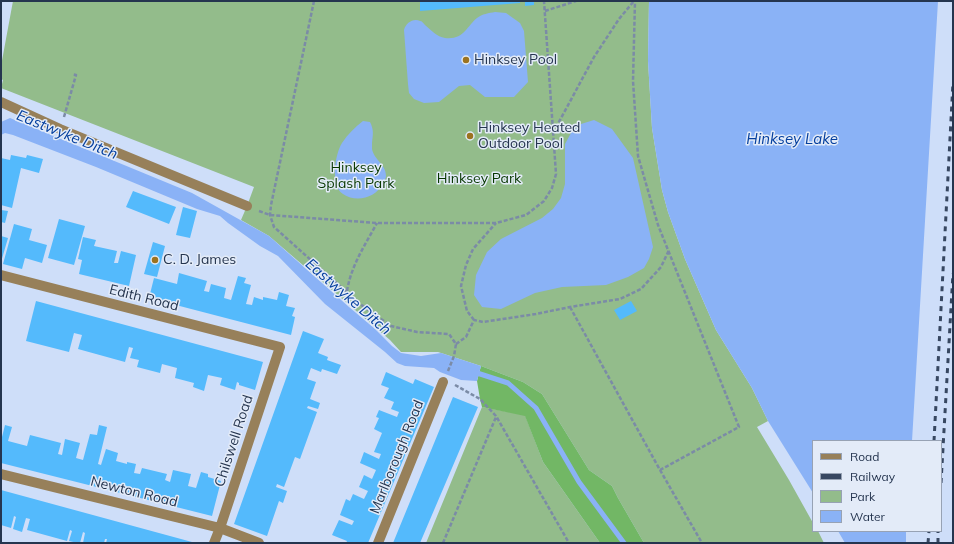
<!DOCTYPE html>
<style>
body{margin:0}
#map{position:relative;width:954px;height:544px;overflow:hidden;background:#cedef9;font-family:Mulish,sans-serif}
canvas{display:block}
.frame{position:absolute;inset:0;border:2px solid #25354f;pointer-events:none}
.legend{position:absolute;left:812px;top:440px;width:130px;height:92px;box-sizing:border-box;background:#e3ebf8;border:1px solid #97a2b4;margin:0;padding:5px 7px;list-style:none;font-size:12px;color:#25354f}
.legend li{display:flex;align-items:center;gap:8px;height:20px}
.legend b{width:20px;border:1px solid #97a2b4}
</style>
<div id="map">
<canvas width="954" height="544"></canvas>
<div class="frame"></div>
<ul class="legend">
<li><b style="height:5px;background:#97805a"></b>Road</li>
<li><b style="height:5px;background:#374761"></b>Railway</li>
<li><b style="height:11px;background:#93bc8b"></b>Park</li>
<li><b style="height:11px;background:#8ab2f6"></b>Water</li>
</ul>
</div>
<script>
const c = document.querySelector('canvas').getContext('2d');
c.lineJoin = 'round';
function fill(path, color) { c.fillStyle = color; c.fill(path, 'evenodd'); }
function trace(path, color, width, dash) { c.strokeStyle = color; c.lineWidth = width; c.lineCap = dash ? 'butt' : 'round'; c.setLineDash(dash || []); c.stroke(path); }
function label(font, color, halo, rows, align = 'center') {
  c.font = font + ' Mulish,sans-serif'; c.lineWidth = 3; c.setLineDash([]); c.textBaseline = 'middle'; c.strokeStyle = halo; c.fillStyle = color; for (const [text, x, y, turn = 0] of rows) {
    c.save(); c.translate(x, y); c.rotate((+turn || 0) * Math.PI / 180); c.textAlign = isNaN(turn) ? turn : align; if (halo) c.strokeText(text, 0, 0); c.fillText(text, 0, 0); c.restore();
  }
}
fill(new Path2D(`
 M 13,1 L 649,1 L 648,61 L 652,128 L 662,190 L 668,212 L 685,259 L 716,330 L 752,388 L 768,421 L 757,427 L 789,480 L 813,523 L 813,531 L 818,531 L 824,543 L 644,543 L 618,498 L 612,486 L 589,470 L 542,394 L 523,382 L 481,366 L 438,352 L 401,352 L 390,340 L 269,236 L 241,220 L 247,206 L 254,187 L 1,88 L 3,80 L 1,79 L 1,66 Z
 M 482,407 L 525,415 L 543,462 L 600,543 L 426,543 Z`), '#93bc8b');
fill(new Path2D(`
 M 481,366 L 523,382 L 542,394 L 589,470 L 612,486 L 618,498 L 644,543 L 600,543 L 543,462 L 525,416 L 482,407 L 480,399 L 477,381 Z`), '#72b765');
fill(new Path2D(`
 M 649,1 L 938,1 L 912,441 L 813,441 L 813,493 L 768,421 L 752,388 L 716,330 L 685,259 L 668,212 L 662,190 L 652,128 L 648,61 Z
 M 495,12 L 506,13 L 520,23 L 524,31 L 528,82 L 514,97 L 485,97 L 470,85 L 459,86 L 439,102 L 424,103 L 414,99 L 409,93 L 408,84 L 404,30 C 406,23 413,18 420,21 C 422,21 423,23 425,25 C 431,30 437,37 445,38 C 464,40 466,27 477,18 C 482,14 489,13 495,12 Z
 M 10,118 L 192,193 L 269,236 L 349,307 L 375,329 L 392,346 L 401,353 L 421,356 L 441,353 L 481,366 L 477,381 L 461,380 L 440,372 L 434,368 L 405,366 L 397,363 L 385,352 L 325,304 L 278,256 L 260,246 L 228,223 L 220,216 L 197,209 L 96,167 L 13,135 L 5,133 L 1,135 L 1,122 Z
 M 594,120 L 612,129 L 633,158 L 653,247 L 649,259 L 644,268 L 628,277 L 606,285 L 562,287 L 535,293 L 501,309 L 482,307 L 474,295 L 476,275 L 487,252 L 501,239 L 542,218 L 553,209 L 561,198 L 565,184 L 565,144 L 571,133 L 581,124 Z
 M 363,121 L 370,122 C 374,130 373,134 372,143 C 372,144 372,149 372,149 C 374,160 386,164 386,176 C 386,178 384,182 382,184 C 376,198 356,203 343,194 C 330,186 335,154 342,143 C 348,134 355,127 363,121 Z
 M 838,531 L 906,531 L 906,543 L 845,543 Z`), '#8ab2f6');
trace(new Path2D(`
 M 474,372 L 508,383 L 536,408 L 579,482 L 624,543`), '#8ab2f6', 5);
fill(new Path2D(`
 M 420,1 L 520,1 L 520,3 L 420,11 Z
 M 525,1 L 534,1 L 534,5 L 525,6 Z
 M 11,155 L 26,158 L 27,155 L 43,159 L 39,173 L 21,168 L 12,208 L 1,205 L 1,158 L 10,160 Z
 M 133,191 L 176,207 L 169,224 L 126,207 Z
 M 183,207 L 197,211 L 190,238 L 176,235 Z
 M 1,210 L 8,211 L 5,223 L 1,222 Z
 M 59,219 L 85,226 L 74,265 L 48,258 Z
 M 14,224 L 32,229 L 29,240 L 47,245 L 42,263 L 25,258 L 22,269 L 3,264 Z
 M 1,236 L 8,238 L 1,262 Z
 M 83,237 L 96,240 L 94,246 L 117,251 L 114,263 L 118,263 L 121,251 L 136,255 L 129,286 L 79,274 L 82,260 L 78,259 Z
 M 153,242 L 165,246 L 157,277 L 144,274 Z
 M 179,273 L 207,281 L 204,291 L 209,292 L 211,284 L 226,288 L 224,298 L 231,300 L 238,276 L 246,278 L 244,283 L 251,285 L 246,304 L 252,305 L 254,297 L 263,300 L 263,297 L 277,300 L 279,292 L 289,295 L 286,306 L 295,308 L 292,316 L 295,317 L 291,335 L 149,298 L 154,278 L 177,284 Z
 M 36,301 L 263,362 L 255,390 L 239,385 L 239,383 L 237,382 L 235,390 L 220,385 L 222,378 L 208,375 L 204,391 L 193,387 L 194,383 L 175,378 L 177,368 L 162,364 L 160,373 L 137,367 L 139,360 L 130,358 L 133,348 L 129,347 L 125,362 L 78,349 L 82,335 L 74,333 L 69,352 L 26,341 Z
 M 631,301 L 637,311 L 620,320 L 614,310 Z
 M 303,331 L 324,339 L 318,353 L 328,357 L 327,360 L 341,365 L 337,374 L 322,369 L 321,372 L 311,368 L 307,379 L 316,382 L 310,399 L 320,403 L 318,409 L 308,406 L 307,408 L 317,412 L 300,459 L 295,457 L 284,487 L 277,484 L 276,487 L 287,491 L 283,503 L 279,501 L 267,536 L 234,524 Z
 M 386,372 L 413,384 L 415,379 L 434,387 L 368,543 L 346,543 L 347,541 L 332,535 L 339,520 L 352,525 L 354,521 L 340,515 L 346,499 L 350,501 L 353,494 L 364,499 L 368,491 L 359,487 L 364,475 L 372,479 L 376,470 L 360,463 L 364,452 L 379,459 L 381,454 L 374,452 L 382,433 L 374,429 L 379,418 L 376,417 L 379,410 L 397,417 L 399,412 L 391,409 L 394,402 L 384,398 L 389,388 L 381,385 Z
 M 453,397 L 478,407 L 420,543 L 393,543 Z
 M 5,425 L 12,427 L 8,441 L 27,446 L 30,435 L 61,443 L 58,454 L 62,455 L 65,439 L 80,443 L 76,458 L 83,460 L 90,434 L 97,435 L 99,425 L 107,427 L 98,464 L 101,465 L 106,449 L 118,453 L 116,461 L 127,464 L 127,462 L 136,464 L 134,473 L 140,474 L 142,468 L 167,474 L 165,480 L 170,482 L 173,470 L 191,474 L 188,486 L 196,488 L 201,472 L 208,474 L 208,477 L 221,481 L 212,516 L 1,463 L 1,441 Z
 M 1,490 L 192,542 L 192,543 L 106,543 L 107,539 L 105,539 L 104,543 L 83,543 L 85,533 L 83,532 L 80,543 L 78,543 L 69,541 L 72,531 L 70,530 L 67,541 L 27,530 L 30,519 L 26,518 L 22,532 L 13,529 L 16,517 L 14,516 L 11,528 L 1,525 Z`), '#54bafc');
trace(new Path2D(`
 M 314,1 L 271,205 L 270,215 L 274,227 L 360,304 L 391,326 L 417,332 L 449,334 L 456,344 L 454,356 L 448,371
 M 545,11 L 576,1
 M 64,117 L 76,75 L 72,74
 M 553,133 L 594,57 L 619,19 L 634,1
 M 259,211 L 270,215 L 377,223 L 496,223 L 526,215 L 544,201 L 552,188 L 556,174 L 544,1
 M 347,291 C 351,266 365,245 377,223
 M 570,307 L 660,470 L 739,427 L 658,225 L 638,156 L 633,81 L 635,1
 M 474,320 L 467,311 L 461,286 L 466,265 L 473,249 L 496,223
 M 456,344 L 466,337 L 474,320 L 483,322 L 536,314 L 570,307 L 620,299 L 641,289 L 661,267 L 669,250
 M 455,385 L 480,399 L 496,416 L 569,543
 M 660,470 L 702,543
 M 443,543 L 496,417`), '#7b8ba6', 2.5, [4, 2]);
trace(new Path2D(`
 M 1,102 L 60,129 L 247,206
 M 1,275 L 280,347 L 220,528 L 214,543
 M 1,474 L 220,528 L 259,543
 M 378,543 L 443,382`), '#97805a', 10);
trace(new Path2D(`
 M 934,441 L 953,82
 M 941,483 L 953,273
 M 928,543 L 929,531
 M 938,543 L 938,531`), '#374761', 3, [5, 5]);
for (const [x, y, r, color] of [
 [466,60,4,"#9c7320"],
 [470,136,4,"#9c7320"],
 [155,260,4,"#9c7320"]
]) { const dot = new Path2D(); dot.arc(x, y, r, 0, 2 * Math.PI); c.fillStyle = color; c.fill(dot); trace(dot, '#e3ebf8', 1.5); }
label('14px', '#25354f', '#e3ebf8', [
 ["Hinksey Pool",474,60],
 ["Hinksey Heated",478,128],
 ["Outdoor Pool",478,144],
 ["C. D. James",163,260]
], 'left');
label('14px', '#073800', '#e3ebf8', [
 ["Hinksey",356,168],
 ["Splash Park",356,184],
 ["Hinksey Park",479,179]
]);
label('14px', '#25354f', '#e3ebf8', [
 ["Edith Road",144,298,14],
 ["Chilswell Road",234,441,-72],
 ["Marlborough Road",397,457,-68],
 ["Newton Road",134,492,14]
]);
label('italic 15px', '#043f9e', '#e3ebf8', [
 ["Eastwyke Ditch",67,135,22],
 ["Hinksey Lake",792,139],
 ["Eastwyke Ditch",348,297,41]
]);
</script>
